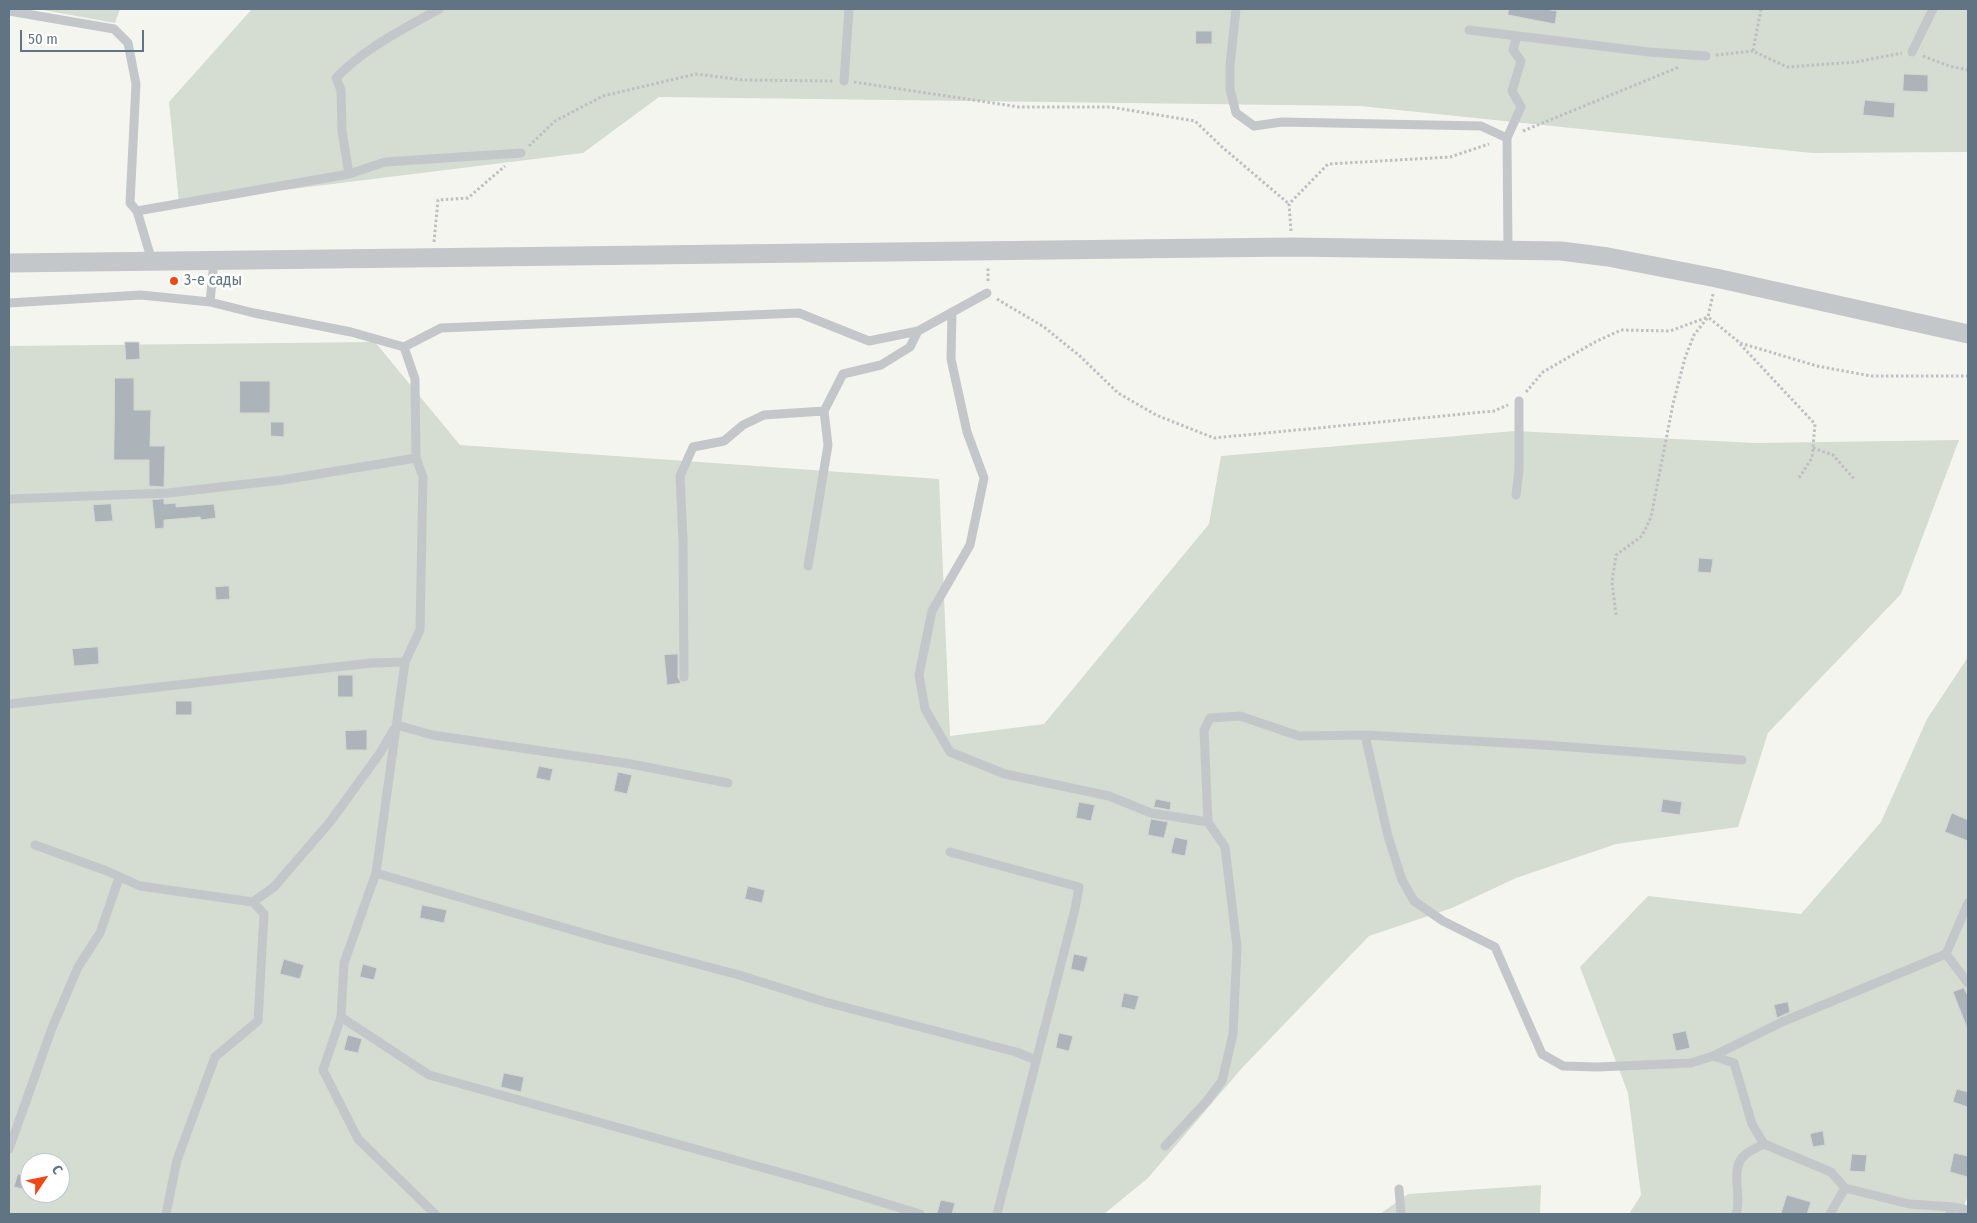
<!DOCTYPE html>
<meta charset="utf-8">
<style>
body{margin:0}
#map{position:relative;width:1977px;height:1223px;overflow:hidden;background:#f5f5f0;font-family:"Fira Sans Condensed",sans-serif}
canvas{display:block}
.frame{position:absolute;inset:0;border:10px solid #617484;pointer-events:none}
.north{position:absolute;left:20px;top:1153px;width:50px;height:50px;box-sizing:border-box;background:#fff;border:1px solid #c0c7ce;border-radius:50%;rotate:56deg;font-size:14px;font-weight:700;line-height:20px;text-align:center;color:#617484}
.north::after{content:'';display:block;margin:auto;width:18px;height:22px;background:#f04815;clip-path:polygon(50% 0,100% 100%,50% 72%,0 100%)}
.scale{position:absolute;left:20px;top:30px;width:124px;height:22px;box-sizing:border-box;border:2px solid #617484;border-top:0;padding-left:6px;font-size:15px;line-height:18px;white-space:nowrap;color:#617484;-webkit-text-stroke:4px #fff;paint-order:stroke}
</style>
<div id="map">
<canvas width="1977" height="1223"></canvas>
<div class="frame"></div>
<div class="north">С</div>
<div class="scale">50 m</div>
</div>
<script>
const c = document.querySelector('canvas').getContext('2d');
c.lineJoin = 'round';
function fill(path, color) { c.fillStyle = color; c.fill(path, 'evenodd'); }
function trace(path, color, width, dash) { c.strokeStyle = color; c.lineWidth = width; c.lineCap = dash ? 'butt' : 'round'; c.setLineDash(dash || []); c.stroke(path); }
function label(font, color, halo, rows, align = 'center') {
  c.font = font + ' "Fira Sans Condensed",sans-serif'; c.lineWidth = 5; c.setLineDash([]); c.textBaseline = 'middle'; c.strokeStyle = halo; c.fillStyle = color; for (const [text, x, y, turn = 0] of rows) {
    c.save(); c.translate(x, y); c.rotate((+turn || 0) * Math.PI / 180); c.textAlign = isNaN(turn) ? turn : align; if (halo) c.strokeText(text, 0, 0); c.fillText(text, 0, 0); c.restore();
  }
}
fill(new Path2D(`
 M 38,9 L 120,9 L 115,23 Z
 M 252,9 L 1968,9 L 1968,152 L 1812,153 L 1360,106 L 659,97 L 583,153 L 179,203 L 169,102 Z
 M 375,342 L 460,445 L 939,479 L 950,736 L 1044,724 L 1209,524 L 1221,456 L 1515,431 L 1756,443 L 1959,440 L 1901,594 L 1768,733 L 1738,827 L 1616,844 L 1516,878 L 1452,908 L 1369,936 L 1242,1068 L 1148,1178 L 1104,1214 L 9,1214 L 9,346 ZM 30,1163 L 60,1163 L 60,1193 L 30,1193 Z
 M 1968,657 L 1968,1196 L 1960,1214 L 1629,1214 L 1641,1195 L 1628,1093 L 1580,967 L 1648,896 L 1801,914 L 1881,822 L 1927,719 Z
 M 1541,1185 L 1540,1214 L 1380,1214 L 1408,1194 Z`), '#d5dcd1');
const building = new Path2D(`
 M 1509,9 L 1545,9 L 1557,11 L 1555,24 L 1508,15 Z
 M 1196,31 L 1212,31 L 1212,44 L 1196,44 Z
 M 1904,74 L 1928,75 L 1928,92 L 1903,91 Z
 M 1865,100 L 1895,103 L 1894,118 L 1863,115 Z
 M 125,342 L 139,342 L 140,359 L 126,360 Z
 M 115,378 L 134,378 L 134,410 L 151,410 L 150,446 L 165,446 L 164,487 L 149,486 L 149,460 L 114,460 Z
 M 240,381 L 270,381 L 270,413 L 240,413 Z
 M 271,422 L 284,422 L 284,437 L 271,436 Z
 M 164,499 L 164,504 L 176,503 L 176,507 L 214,504 L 216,518 L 201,520 L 200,517 L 164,520 L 164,528 L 155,529 L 152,500 Z
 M 111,504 L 113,521 L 95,522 L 93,505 Z
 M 1699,558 L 1713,559 L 1711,573 L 1698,572 Z
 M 229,586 L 230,599 L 216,600 L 215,587 Z
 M 98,647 L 99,664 L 74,666 L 72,649 Z
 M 678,654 L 678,677 L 681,683 L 667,685 L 664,655 Z
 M 338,675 L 353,675 L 353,697 L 338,697 Z
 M 176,701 L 192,701 L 192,715 L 176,715 Z
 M 367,730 L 367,750 L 346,750 L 345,731 Z
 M 539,766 L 553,769 L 550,781 L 536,778 Z
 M 618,772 L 632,775 L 627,794 L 614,791 Z
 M 1156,799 L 1171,802 L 1170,810 L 1154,807 Z
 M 1663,799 L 1682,802 L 1680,815 L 1661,812 Z
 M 1079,802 L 1095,805 L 1091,821 L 1076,818 Z
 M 1952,813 L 1968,820 L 1968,841 L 1945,832 Z
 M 1151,819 L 1168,822 L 1164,838 L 1148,835 Z
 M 1175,837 L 1188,840 L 1185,856 L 1171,853 Z
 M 748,886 L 765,890 L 762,903 L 745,899 Z
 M 422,905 L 447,910 L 444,923 L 420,918 Z
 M 1074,954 L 1088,957 L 1084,972 L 1071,969 Z
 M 284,959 L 304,965 L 300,979 L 280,974 Z
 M 363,964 L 377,968 L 374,980 L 360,977 Z
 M 1964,988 L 1968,996 L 1967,1028 L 1953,992 Z
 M 1124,993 L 1139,996 L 1135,1010 L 1121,1007 Z
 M 1788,1002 L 1790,1012 L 1777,1018 L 1774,1005 Z
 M 1686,1031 L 1690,1048 L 1676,1051 L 1672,1034 Z
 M 1059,1033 L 1073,1036 L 1069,1051 L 1056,1048 Z
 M 348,1035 L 362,1039 L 358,1053 L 344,1050 Z
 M 504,1073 L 524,1077 L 521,1092 L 501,1087 Z
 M 1957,1089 L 1968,1092 L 1968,1107 L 1953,1102 Z
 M 1823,1131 L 1825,1145 L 1813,1147 L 1810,1134 Z
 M 1954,1153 L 1968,1156 L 1968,1177 L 1950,1172 Z
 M 1852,1154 L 1867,1155 L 1865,1172 L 1850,1171 Z
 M 18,1174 L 30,1177 L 28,1190 L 14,1187 Z
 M 1787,1195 L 1811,1202 L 1807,1214 L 1781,1214 Z
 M 941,1200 L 955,1203 L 952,1214 L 937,1214 Z`);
fill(building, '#acb4b9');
trace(building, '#d6d6d3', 1);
trace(new Path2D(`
 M 1761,9 L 1753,51 L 1787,67 L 1856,62 L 1902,53
 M 1716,55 L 1753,51
 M 1923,56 L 1949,66 L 1968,70
 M 854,82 L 1019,107 L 1110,107 L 1195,121 L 1221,146 L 1289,204
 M 1523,131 L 1679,67
 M 529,146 L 555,121 L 603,96 L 696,74 L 743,80 L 833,81
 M 1291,231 L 1289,204 L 1328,164 L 1450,157 L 1489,144
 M 434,242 L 438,200 L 468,198 L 505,166
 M 988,281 L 988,267
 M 1713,294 L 1708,317 L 1740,343 L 1817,366 L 1871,376 L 1968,376
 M 997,299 L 1044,327 L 1081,357 L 1118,393 L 1156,415 L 1214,438 L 1494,411 L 1508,405
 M 1740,344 L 1815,424 L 1812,458 L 1799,478
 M 1526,392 L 1543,372 L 1595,342 L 1621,330 L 1670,331 L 1708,317
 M 1813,448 L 1833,455 L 1855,480
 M 1616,615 L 1612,582 L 1616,555 L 1642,536 L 1651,517 L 1673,404 L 1685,358 L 1694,335 L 1708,317`), '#bdbfc1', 3, [2.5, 2.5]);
trace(new Path2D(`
 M 1236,9 L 1230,65 L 1230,89 L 1236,113 L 1254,126 L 1282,122 L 1481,126 L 1507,138 L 1508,250
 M 9,11 L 114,29 L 128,43 L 136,84 L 130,203 L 137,211 L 152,261
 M 1469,30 L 1649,52 L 1706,56
 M 1912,52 L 1933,9
 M 844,81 L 849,9
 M 1507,138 L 1521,107 L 1512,91 L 1521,61 L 1513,50 L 1517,36
 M 349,174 L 342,131 L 341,90 L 336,78 C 364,48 404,29 439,9
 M 137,211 L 349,174 L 385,162 L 521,153
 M 214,261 L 210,302 L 254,313 L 351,332 L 404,347 L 441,328 L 799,313 L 869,341 L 918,331 L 987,293
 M 9,303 L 141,295 L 210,302
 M 952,312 L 951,359 L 967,432 L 984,478 L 970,545 L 932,611 L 919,675 L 925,709 L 950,752 L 1005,774 L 1109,796 L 1151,813 L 1208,822
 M 404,347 L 415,379 L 416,458 L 423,477 L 420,630 L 405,662 L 376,873 L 344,963 L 341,1017 L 323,1070 L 358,1139 L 435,1214
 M 1516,495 L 1519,470 L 1519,401
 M 9,499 L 168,493 L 282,480 L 416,458
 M 808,566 L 828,445 L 824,411
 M 684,677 L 683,541 L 680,476 L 693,447 L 724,441 L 743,425 L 764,415 L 824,411 L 843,374 L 881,365 L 910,347 L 918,331
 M 9,704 L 371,663 L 405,662
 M 397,725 L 432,735 L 631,764 L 728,783
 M 1365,735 L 1388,836 L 1402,880 L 1414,901 L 1443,921 L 1495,947 L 1542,1054 L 1563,1066 L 1597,1067 L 1691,1063 L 1713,1056 L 1782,1022 L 1946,954 L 1968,903
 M 35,845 L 107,871 L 140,886 L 253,902 L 274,887 L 330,822 L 380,753 L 394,729
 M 950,852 L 1079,887 L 1075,909 L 997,1214
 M 376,873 L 607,940 L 739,975 L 825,1002 L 1016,1052 L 1036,1060
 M 1946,954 L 1968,983
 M 341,1017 L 429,1075 L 825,1185 L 920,1214
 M 1713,1056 L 1734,1063 L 1752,1124 L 1764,1144 L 1831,1172 L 1845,1188 L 1909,1204 L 1953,1207
 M 1165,1146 L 1206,1102 L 1222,1081 L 1233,1034 L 1237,947 L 1225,847 L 1208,822 L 1204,730 L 1210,718 L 1240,716 L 1299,736 L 1365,735 L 1544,745 L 1742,760
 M 9,1149 L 52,1028 L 78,967 L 100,933 L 119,878
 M 1399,1189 L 1401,1214
 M 166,1214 L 177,1160 L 215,1057 L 258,1021 L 264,914 L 253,902
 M 1736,1214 C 1743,1197 1728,1167 1746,1154 C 1751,1150 1758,1147 1764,1144
 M 1830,1214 L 1845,1188
 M 1950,1214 L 1953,1207 L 1968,1210`), '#c3c7ca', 9);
trace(new Path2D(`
 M 9,263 L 1291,247 L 1561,251 L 1608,257 L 1716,278 L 1968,334`), '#c3c7ca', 19);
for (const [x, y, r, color] of [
 [174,281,5,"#f04815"]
]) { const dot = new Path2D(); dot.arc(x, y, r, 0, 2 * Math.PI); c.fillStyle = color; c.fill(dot); trace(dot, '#fff', 2); }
label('16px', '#617484', '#fff', [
 ["3-е сады",184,281]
], 'left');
</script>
